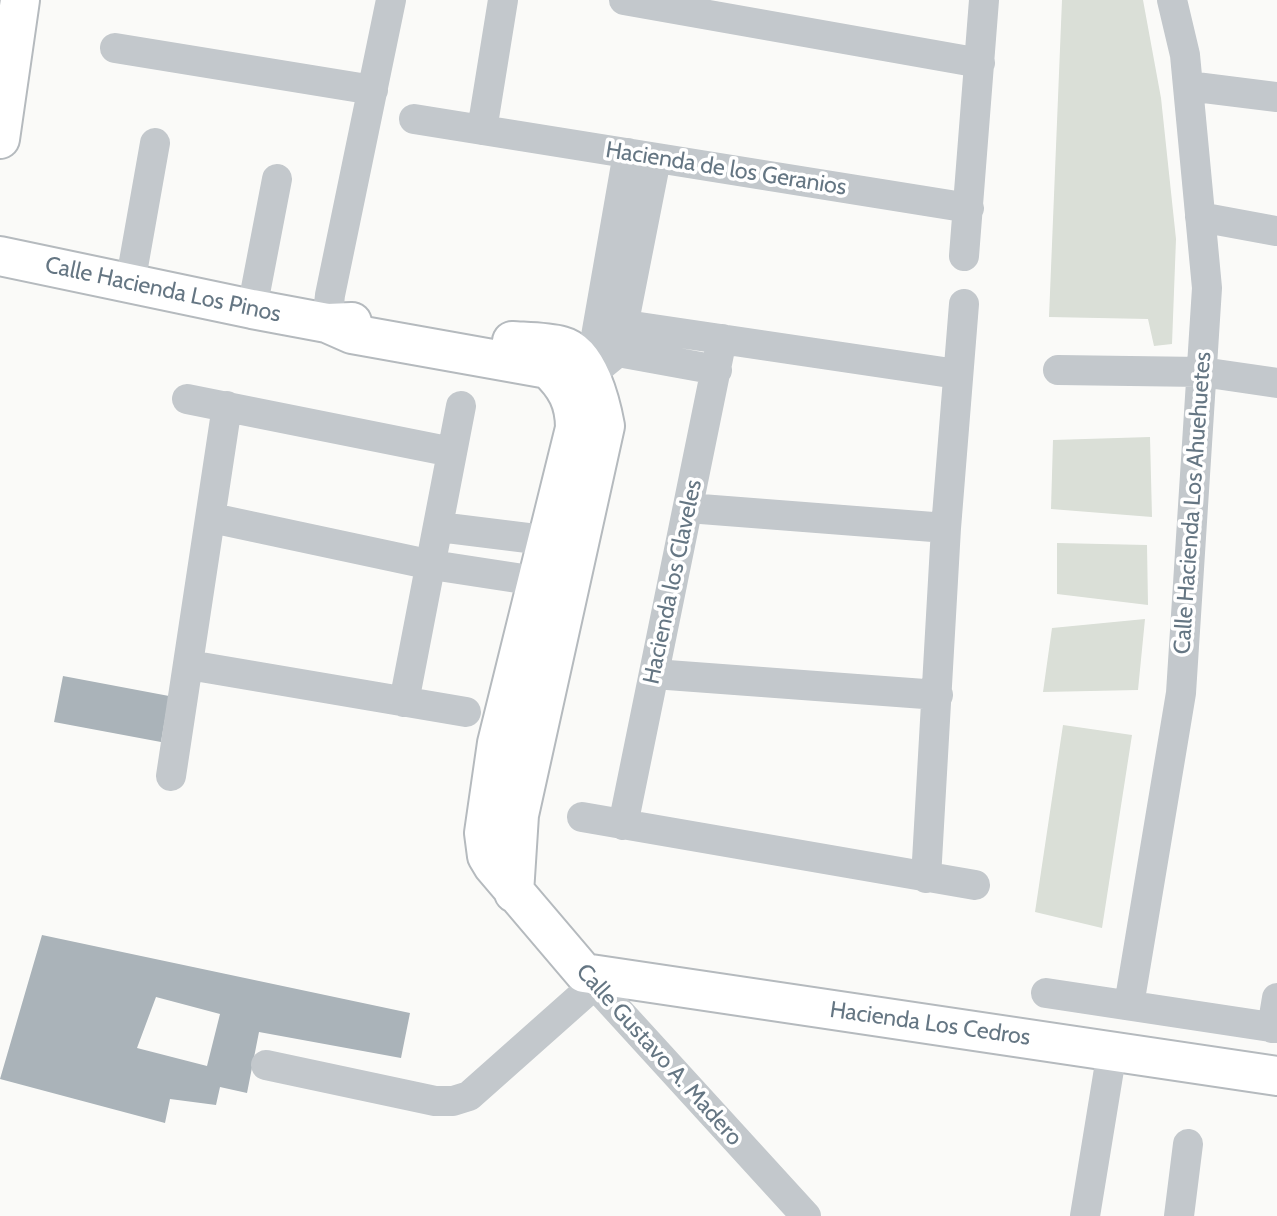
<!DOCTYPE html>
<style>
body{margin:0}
canvas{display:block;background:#fafaf8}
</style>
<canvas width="1277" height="1216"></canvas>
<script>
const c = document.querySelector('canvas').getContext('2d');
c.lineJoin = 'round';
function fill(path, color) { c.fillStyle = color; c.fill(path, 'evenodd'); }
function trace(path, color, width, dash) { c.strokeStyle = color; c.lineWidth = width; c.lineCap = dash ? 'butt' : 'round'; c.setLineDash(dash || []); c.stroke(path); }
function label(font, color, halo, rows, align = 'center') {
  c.font = font + ' Cabin,sans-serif'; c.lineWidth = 7; c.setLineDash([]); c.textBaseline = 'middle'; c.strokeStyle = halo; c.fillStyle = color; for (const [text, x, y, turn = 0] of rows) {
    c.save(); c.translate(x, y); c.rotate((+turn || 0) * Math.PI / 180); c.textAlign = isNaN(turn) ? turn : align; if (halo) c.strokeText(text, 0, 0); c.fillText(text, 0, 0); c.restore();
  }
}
fill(new Path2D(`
 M 1062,0 L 1143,0 L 1161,98 L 1176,239 L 1172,344 L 1154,346 L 1148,319 L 1049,317 Z
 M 1150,437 L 1152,517 L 1051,509 L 1053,440 Z
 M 1057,543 L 1147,545 L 1148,605 L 1057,594 Z
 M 1145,619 L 1138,690 L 1043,692 L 1052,628 Z
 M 1063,725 L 1132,735 L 1102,928 L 1035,912 Z`), '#dadfd7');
fill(new Path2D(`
 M 63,676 L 169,696 L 161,742 L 54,722 Z
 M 42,935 L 410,1013 L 401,1058 L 259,1032 L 247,1093 L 220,1087 L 216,1105 L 170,1099 L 165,1123 L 0,1079 ZM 156,997 L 220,1014 L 207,1066 L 137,1048 Z`), '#aab3b9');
const major = new Path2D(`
 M 0,139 L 20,0
 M 0,256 L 252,309 L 327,323 L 352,322
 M 327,323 L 352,334 L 548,369 C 566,386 575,402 575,428 L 497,743 L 484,833 L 487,856 L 493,866 L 584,973 L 1277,1076
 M 512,341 C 528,342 547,342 562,346 C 589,353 601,404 605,426 L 519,815 L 514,893`);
trace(major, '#b5babe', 42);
trace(new Path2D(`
 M 624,0 L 980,63
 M 115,48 L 373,90
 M 1188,86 L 1277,97
 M 414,119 L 969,208
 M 482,130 L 503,0
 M 1200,217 L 1276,231
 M 964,256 L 984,0
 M 130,284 L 155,143
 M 252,309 L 277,179
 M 327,323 L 330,295 L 391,0
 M 626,325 L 957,374
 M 618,352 L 717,370
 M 1058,370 L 1202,372 L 1277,383
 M 589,376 L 628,153
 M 574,388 L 618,352 L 656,159
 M 187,399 L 452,452
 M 688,508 L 946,528
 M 212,518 L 432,565 L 556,584
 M 439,527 L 568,543
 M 189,665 L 466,712
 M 654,674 L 938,695
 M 404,702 L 461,406
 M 171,776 L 227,406
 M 582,817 L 975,885
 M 623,825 L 722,339
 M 926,878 L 946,528 L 964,304
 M 584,973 L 806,1216
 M 1046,993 L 1277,1028
 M 1129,1005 L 1181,693 L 1207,288 L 1185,55 L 1172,0
 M 1272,1028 L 1277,998
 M 266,1065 L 435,1101 L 453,1101 L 469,1096 L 594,985
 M 1085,1216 L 1112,1051
 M 1179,1216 L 1188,1144`), '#c3c8cc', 30);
trace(major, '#fff', 38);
label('23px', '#657683', '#fff', [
 ["Hacienda de los Geranios",726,169,9],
 ["Calle Hacienda Los Pinos",163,290,12],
 ["Calle Hacienda Los Ahuehuetes",1193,503,-86],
 ["Hacienda los Claveles",673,582,-78],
 ["Hacienda Los Cedros",930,1024,8],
 ["Calle Gustavo A. Madero",659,1055,48]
]);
</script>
